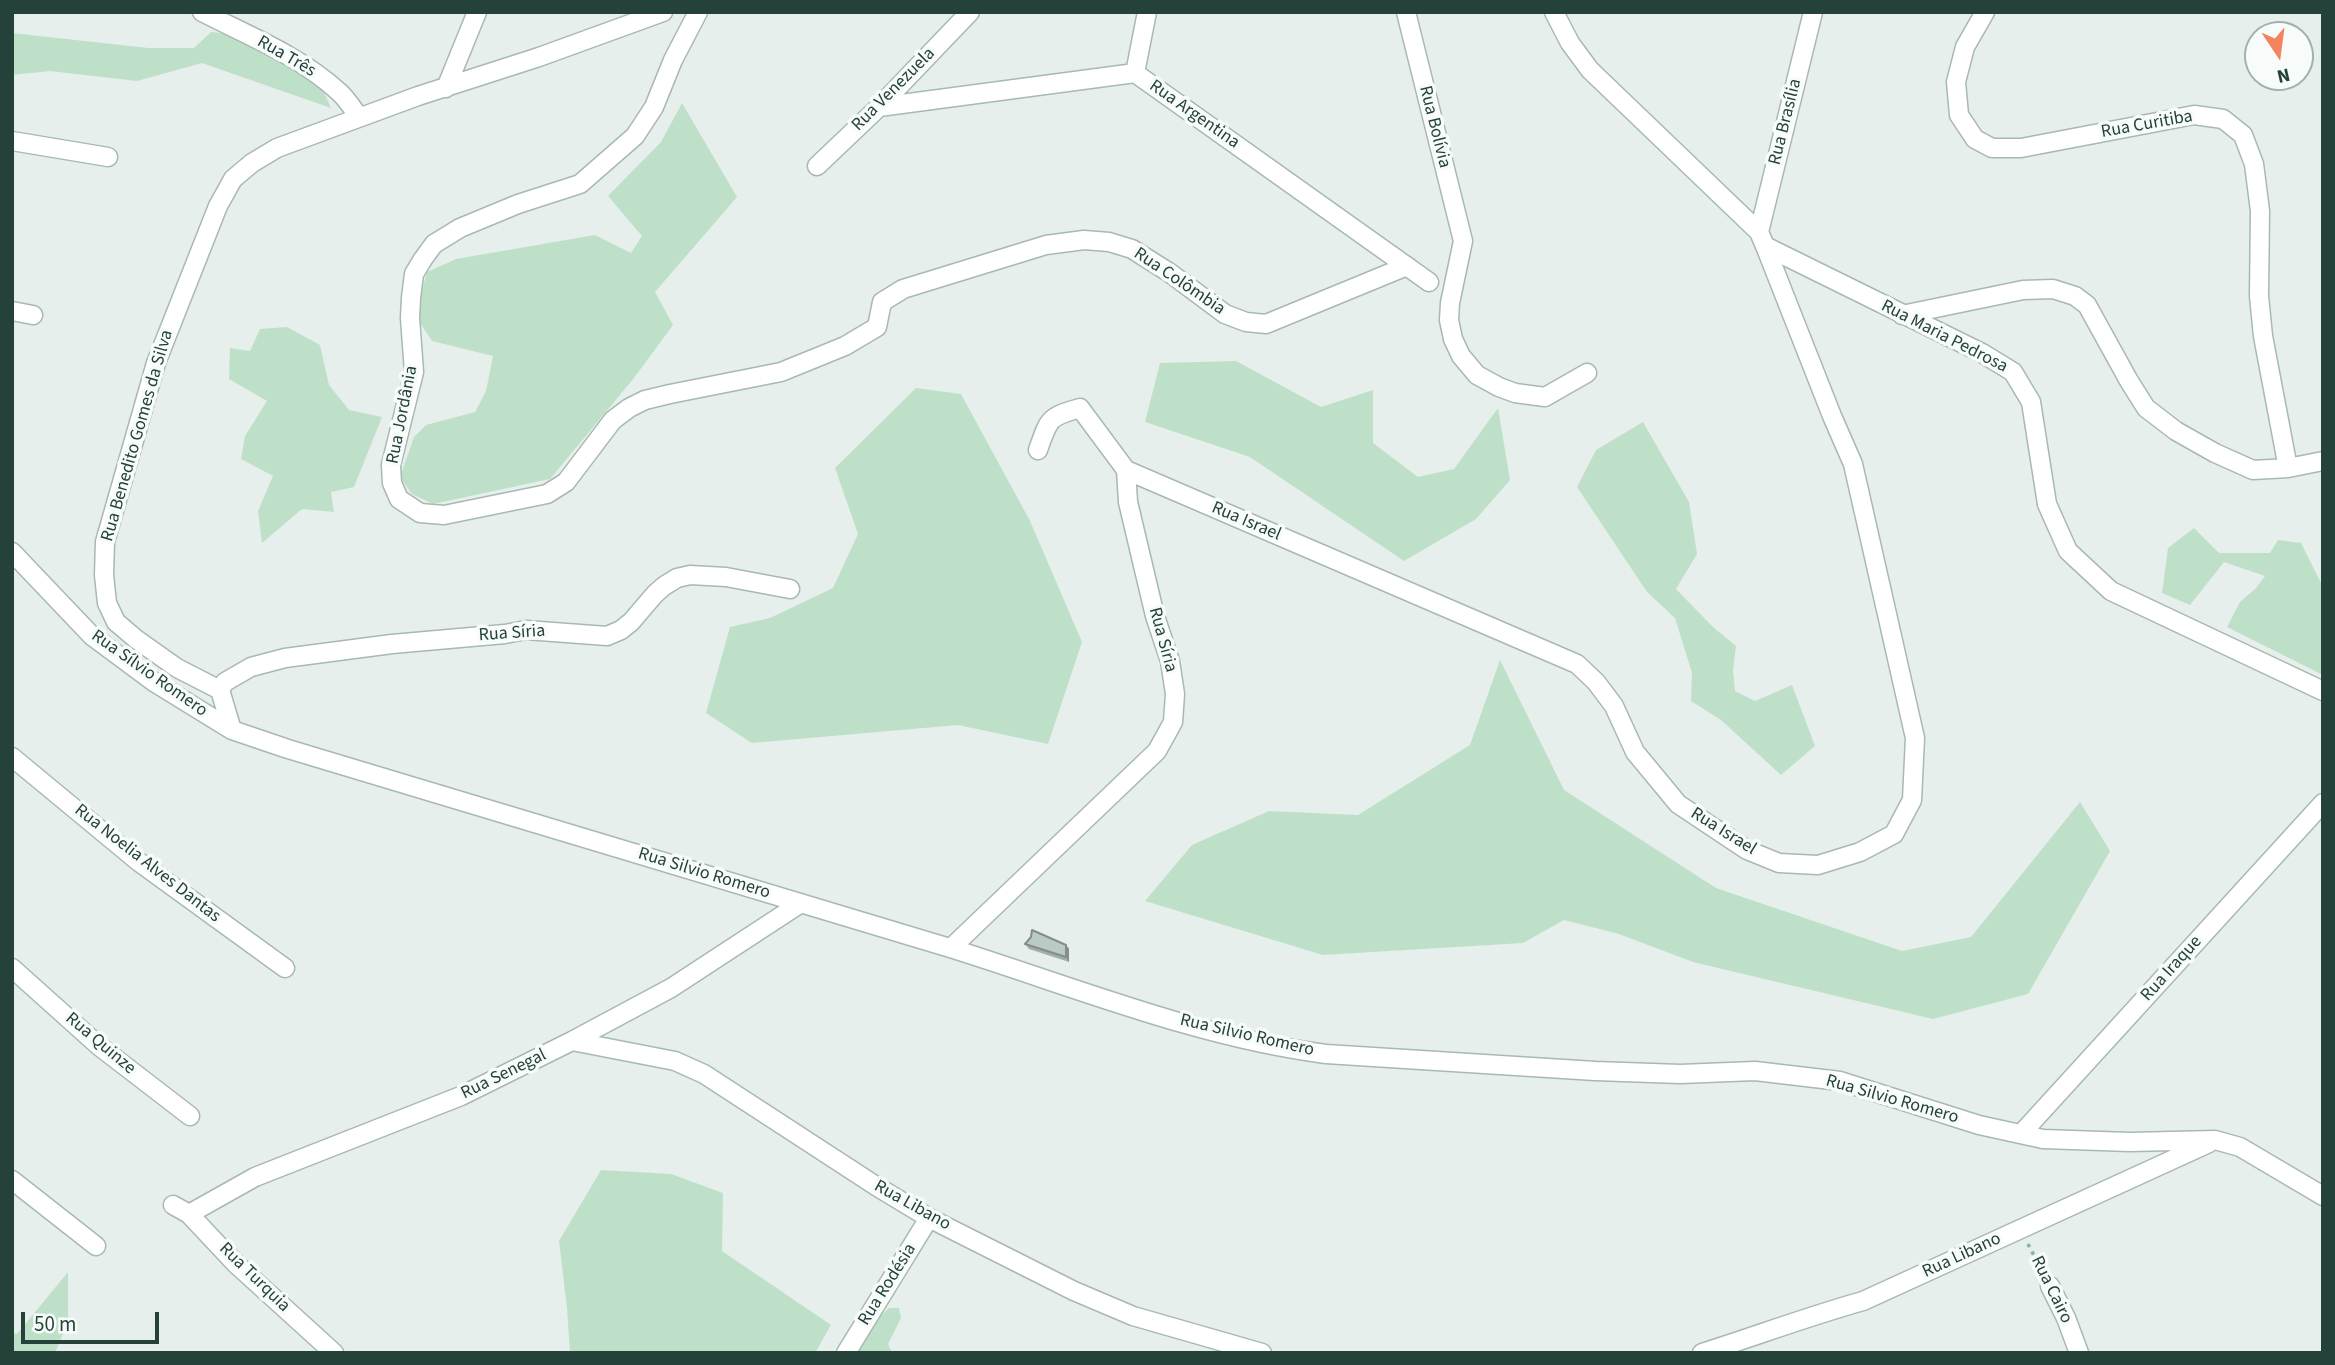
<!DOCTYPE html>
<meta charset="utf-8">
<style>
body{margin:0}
#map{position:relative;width:2335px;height:1365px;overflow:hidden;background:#e6efeb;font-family:"Source Sans 3",sans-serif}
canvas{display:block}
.frame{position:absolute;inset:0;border:14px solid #24423a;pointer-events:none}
.north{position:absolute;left:2244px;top:21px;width:70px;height:70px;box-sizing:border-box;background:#f7fbf9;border:2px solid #a3b1ad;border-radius:50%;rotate:167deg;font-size:19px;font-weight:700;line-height:28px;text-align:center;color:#24423a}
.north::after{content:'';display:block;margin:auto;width:24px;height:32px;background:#f4845f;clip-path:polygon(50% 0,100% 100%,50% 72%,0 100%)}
.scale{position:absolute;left:21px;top:1312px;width:138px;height:32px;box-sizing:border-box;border:4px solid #24423a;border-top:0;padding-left:9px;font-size:21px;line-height:24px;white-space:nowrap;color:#24423a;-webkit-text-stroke:5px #f7fbf9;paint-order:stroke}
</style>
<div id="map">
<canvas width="2335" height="1365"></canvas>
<div class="frame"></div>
<div class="north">N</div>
<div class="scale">50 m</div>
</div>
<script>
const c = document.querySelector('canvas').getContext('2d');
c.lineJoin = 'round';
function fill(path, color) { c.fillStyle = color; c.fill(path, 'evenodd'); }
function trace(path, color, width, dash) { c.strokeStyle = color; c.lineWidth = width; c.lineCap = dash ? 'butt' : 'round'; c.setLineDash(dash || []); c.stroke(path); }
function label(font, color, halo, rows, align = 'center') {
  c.font = font + ' "Source Sans 3",sans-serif'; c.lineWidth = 7; c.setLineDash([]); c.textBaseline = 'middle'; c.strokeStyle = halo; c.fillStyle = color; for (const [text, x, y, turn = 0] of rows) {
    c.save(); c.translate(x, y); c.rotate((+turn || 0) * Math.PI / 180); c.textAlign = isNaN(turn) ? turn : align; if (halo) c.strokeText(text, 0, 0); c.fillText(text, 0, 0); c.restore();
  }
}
fill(new Path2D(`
 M 211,32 L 234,34 L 322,88 L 331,108 L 202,63 L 137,81 L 50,71 L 12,75 L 12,33 L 148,48 L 194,48 Z
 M 682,103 L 737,197 L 655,292 L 673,325 L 634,378 L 550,479 L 433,504 L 412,494 L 400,477 L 414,437 L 426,425 L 475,412 L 486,391 L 493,356 L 432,341 L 415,315 L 427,272 L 456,259 L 595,235 L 631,253 L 642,236 L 608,196 L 661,142 Z
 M 287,327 L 320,345 L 329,385 L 349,410 L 382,417 L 354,487 L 331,492 L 334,512 L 302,509 L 262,543 L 258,511 L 273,476 L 241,459 L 245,436 L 267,401 L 229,379 L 230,348 L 250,351 L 260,329 Z
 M 1236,361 L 1321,407 L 1373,390 L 1373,443 L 1418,477 L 1454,469 L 1498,408 L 1510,480 L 1476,519 L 1404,561 L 1250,457 L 1145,422 L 1160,363 Z
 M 916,388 L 961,394 L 1030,521 L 1082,642 L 1048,744 L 958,725 L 752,743 L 706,713 L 730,627 L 770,618 L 833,588 L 858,534 L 835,468 Z
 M 1643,422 L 1689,502 L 1697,554 L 1676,589 L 1714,628 L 1736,646 L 1733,670 L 1735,691 L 1755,701 L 1792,685 L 1815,746 L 1781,775 L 1721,720 L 1691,701 L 1692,673 L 1675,618 L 1647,592 L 1577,487 L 1596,450 Z
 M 2194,528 L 2219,553 L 2270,553 L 2278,540 L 2301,543 L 2323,587 L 2323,675 L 2227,627 L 2240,602 L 2256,588 L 2265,576 L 2224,562 L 2190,605 L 2162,593 L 2168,548 Z
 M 1500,660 L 1564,790 L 1716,888 L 1902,951 L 1971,937 L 2080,802 L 2110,851 L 2028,994 L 1933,1019 L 1693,962 L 1619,934 L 1564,920 L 1523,943 L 1323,955 L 1145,901 L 1192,845 L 1269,811 L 1358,815 L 1470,745 Z
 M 601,1170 L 671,1174 L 723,1193 L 722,1251 L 831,1325 L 815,1353 L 570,1353 L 567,1308 L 559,1241 Z
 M 68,1272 L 68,1322 L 55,1353 L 12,1353 L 12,1333 L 17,1334 Z
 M 889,1308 L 899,1308 L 901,1318 L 888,1344 L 892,1353 L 853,1353 L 867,1328 Z`), '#bfe0c8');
const street = new Path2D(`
 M 202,12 C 249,36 300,56 339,92 C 347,99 353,109 359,117
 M 698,12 L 673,60 L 654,107 L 635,136 L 580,184 L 518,204 L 460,228 L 434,244 L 423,259 L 414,274 L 411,298 L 410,318 L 414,372 L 391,465 L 392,483 L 399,499 L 420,513 L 444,515 L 547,494 L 566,482 L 613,420 L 629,408 L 645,400 L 670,394 L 781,372 L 845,346 L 877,327 L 882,302 L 903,289 L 1046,245 L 1084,240 L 1109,242 L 1132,249 L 1170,273 L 1225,314 L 1246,322 L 1266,324 L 1407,266
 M 1406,12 L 1463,241 L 1450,303 L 1449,320 L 1453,339 L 1461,356 L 1477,375 L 1499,387 L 1515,393 L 1545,397 L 1587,373
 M 1985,12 L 1965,47 L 1956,82 L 1959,115 L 1975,139 L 1992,148 L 2021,148 L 2194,115 L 2223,119 L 2243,135 L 2254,164 L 2260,211 L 2259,296 L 2263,336 L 2288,468
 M 1135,73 L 1147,12
 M 446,88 L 477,12
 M 879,107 L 1135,73 L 1429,282
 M 12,141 L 108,157
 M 817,166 L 879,107 L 970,12
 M 1759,232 L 1813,12
 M 1765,246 L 1982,353 L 2013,372 L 2031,402 L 2047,504 L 2068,551 L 2111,591 L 2323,691
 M 12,311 L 33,315
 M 1902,315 L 2023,290 L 2053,289 L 2075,296 L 2087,305 L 2129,381 L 2146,408 L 2176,431 L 2215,453 L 2253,470 L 2288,468 L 2323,461
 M 1126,470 L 1577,664 L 1596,682 L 1614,706 L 1635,752 L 1678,804 L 1747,850 L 1779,863 L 1818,865 L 1860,852 L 1894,834 L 1912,800 L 1915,738 L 1853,464 L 1832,416 L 1765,246 L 1759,232 L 1590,70 L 1570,43 L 1554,12
 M 12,552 L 92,636 L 154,682 L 232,730 L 288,749 C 509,815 730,880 950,948 C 1072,986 1199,1038 1326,1054 L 1595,1071 L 1680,1074 L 1755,1071 L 1840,1081 L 1979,1125 L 2043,1139 L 2130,1142 L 2215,1140 L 2240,1147 L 2323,1196
 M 220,690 L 225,682 L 251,667 L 285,658 L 392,644 L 505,634 L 526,630 L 607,636 L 621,630 L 631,622 L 655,594 L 664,586 L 677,578 L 690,575 L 726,577 L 790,589
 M 232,730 L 220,690 L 177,668 L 136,639 L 116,622 L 107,603 L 104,575 L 105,542 L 156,363 L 218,206 L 233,179 L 252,163 L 277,148 L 418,96 L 539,57 L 663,12
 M 12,757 L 139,862 L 285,968
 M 951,948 L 1157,751 L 1173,722 L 1175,694 L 1170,661 L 1155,616 L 1128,502 L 1126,470 L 1080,408 C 1048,417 1049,419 1038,450
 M 12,968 L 99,1046 L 190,1116
 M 572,1041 L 675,1061 L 704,1074 L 876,1186 L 929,1218 L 1074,1291 L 1133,1316 L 1262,1353
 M 2021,1134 L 2323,803
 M 12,1180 L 96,1246
 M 173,1205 L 189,1214 L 236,1264 L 334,1353
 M 189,1214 L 255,1177 L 461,1096 L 572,1041 L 671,988 L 801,903
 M 2050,1286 L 2066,1318 L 2079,1353
 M 846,1353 L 929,1218
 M 1702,1353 C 1756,1336 1809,1316 1863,1301 L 2209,1143`);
trace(street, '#a8b8b2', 21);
trace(new Path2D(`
 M 2028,1244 L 2042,1271`), '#86b3a5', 3.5, [3.5, 5]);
trace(street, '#fff', 18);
fill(new Path2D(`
 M 1025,944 L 1066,945 L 1069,949 L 1069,962 L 1029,949 Z`), '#a1aea9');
fill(new Path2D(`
 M 1066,945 L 1069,949 L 1069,962 L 1066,957 Z`), '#838d89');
const building = new Path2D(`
 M 1032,930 L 1066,945 L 1066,957 L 1025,944 L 1031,937 Z`);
fill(building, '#bbcac4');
trace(building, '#838d89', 2);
label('18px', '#24423a', '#f7fbf9', [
 ["Rua Três",286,57,30],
 ["Rua Venezuela",894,90,-45],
 ["Rua Argentina",1194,115,35],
 ["Rua Brasília",1786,122,-76],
 ["Rua Curitiba",2147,125,-10],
 ["Rua Bolívia",1434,127,76],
 ["Rua Colômbia",1179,282,34],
 ["Rua Maria Pedrosa",1944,337,27],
 ["Rua Jordânia",403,415,-79],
 ["Rua Benedito Gomes da Silva",138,436,-74],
 ["Rua Israel",1246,522,23],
 ["Rua Síria",512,634,-4],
 ["Rua Síria",1162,640,75],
 ["Rua Sílvio Romero",149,674,35],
 ["Rua Israel",1723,832,32],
 ["Rua Noelia Alves Dantas",147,864,38],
 ["Rua Silvio Romero",704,874,17],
 ["Rua Iraque",2172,969,-48],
 ["Rua Silvio Romero",1247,1036,13],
 ["Rua Quinze",100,1044,40],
 ["Rua Senegal",504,1075,-26],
 ["Rua Silvio Romero",1892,1100,16],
 ["Rua Libano",912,1206,29],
 ["Rua Libano",1962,1256,-25],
 ["Rua Turquia",254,1278,44],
 ["Rua Rodésia",888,1285,-58],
 ["Rua Cairo",2051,1290,64]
]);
</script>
